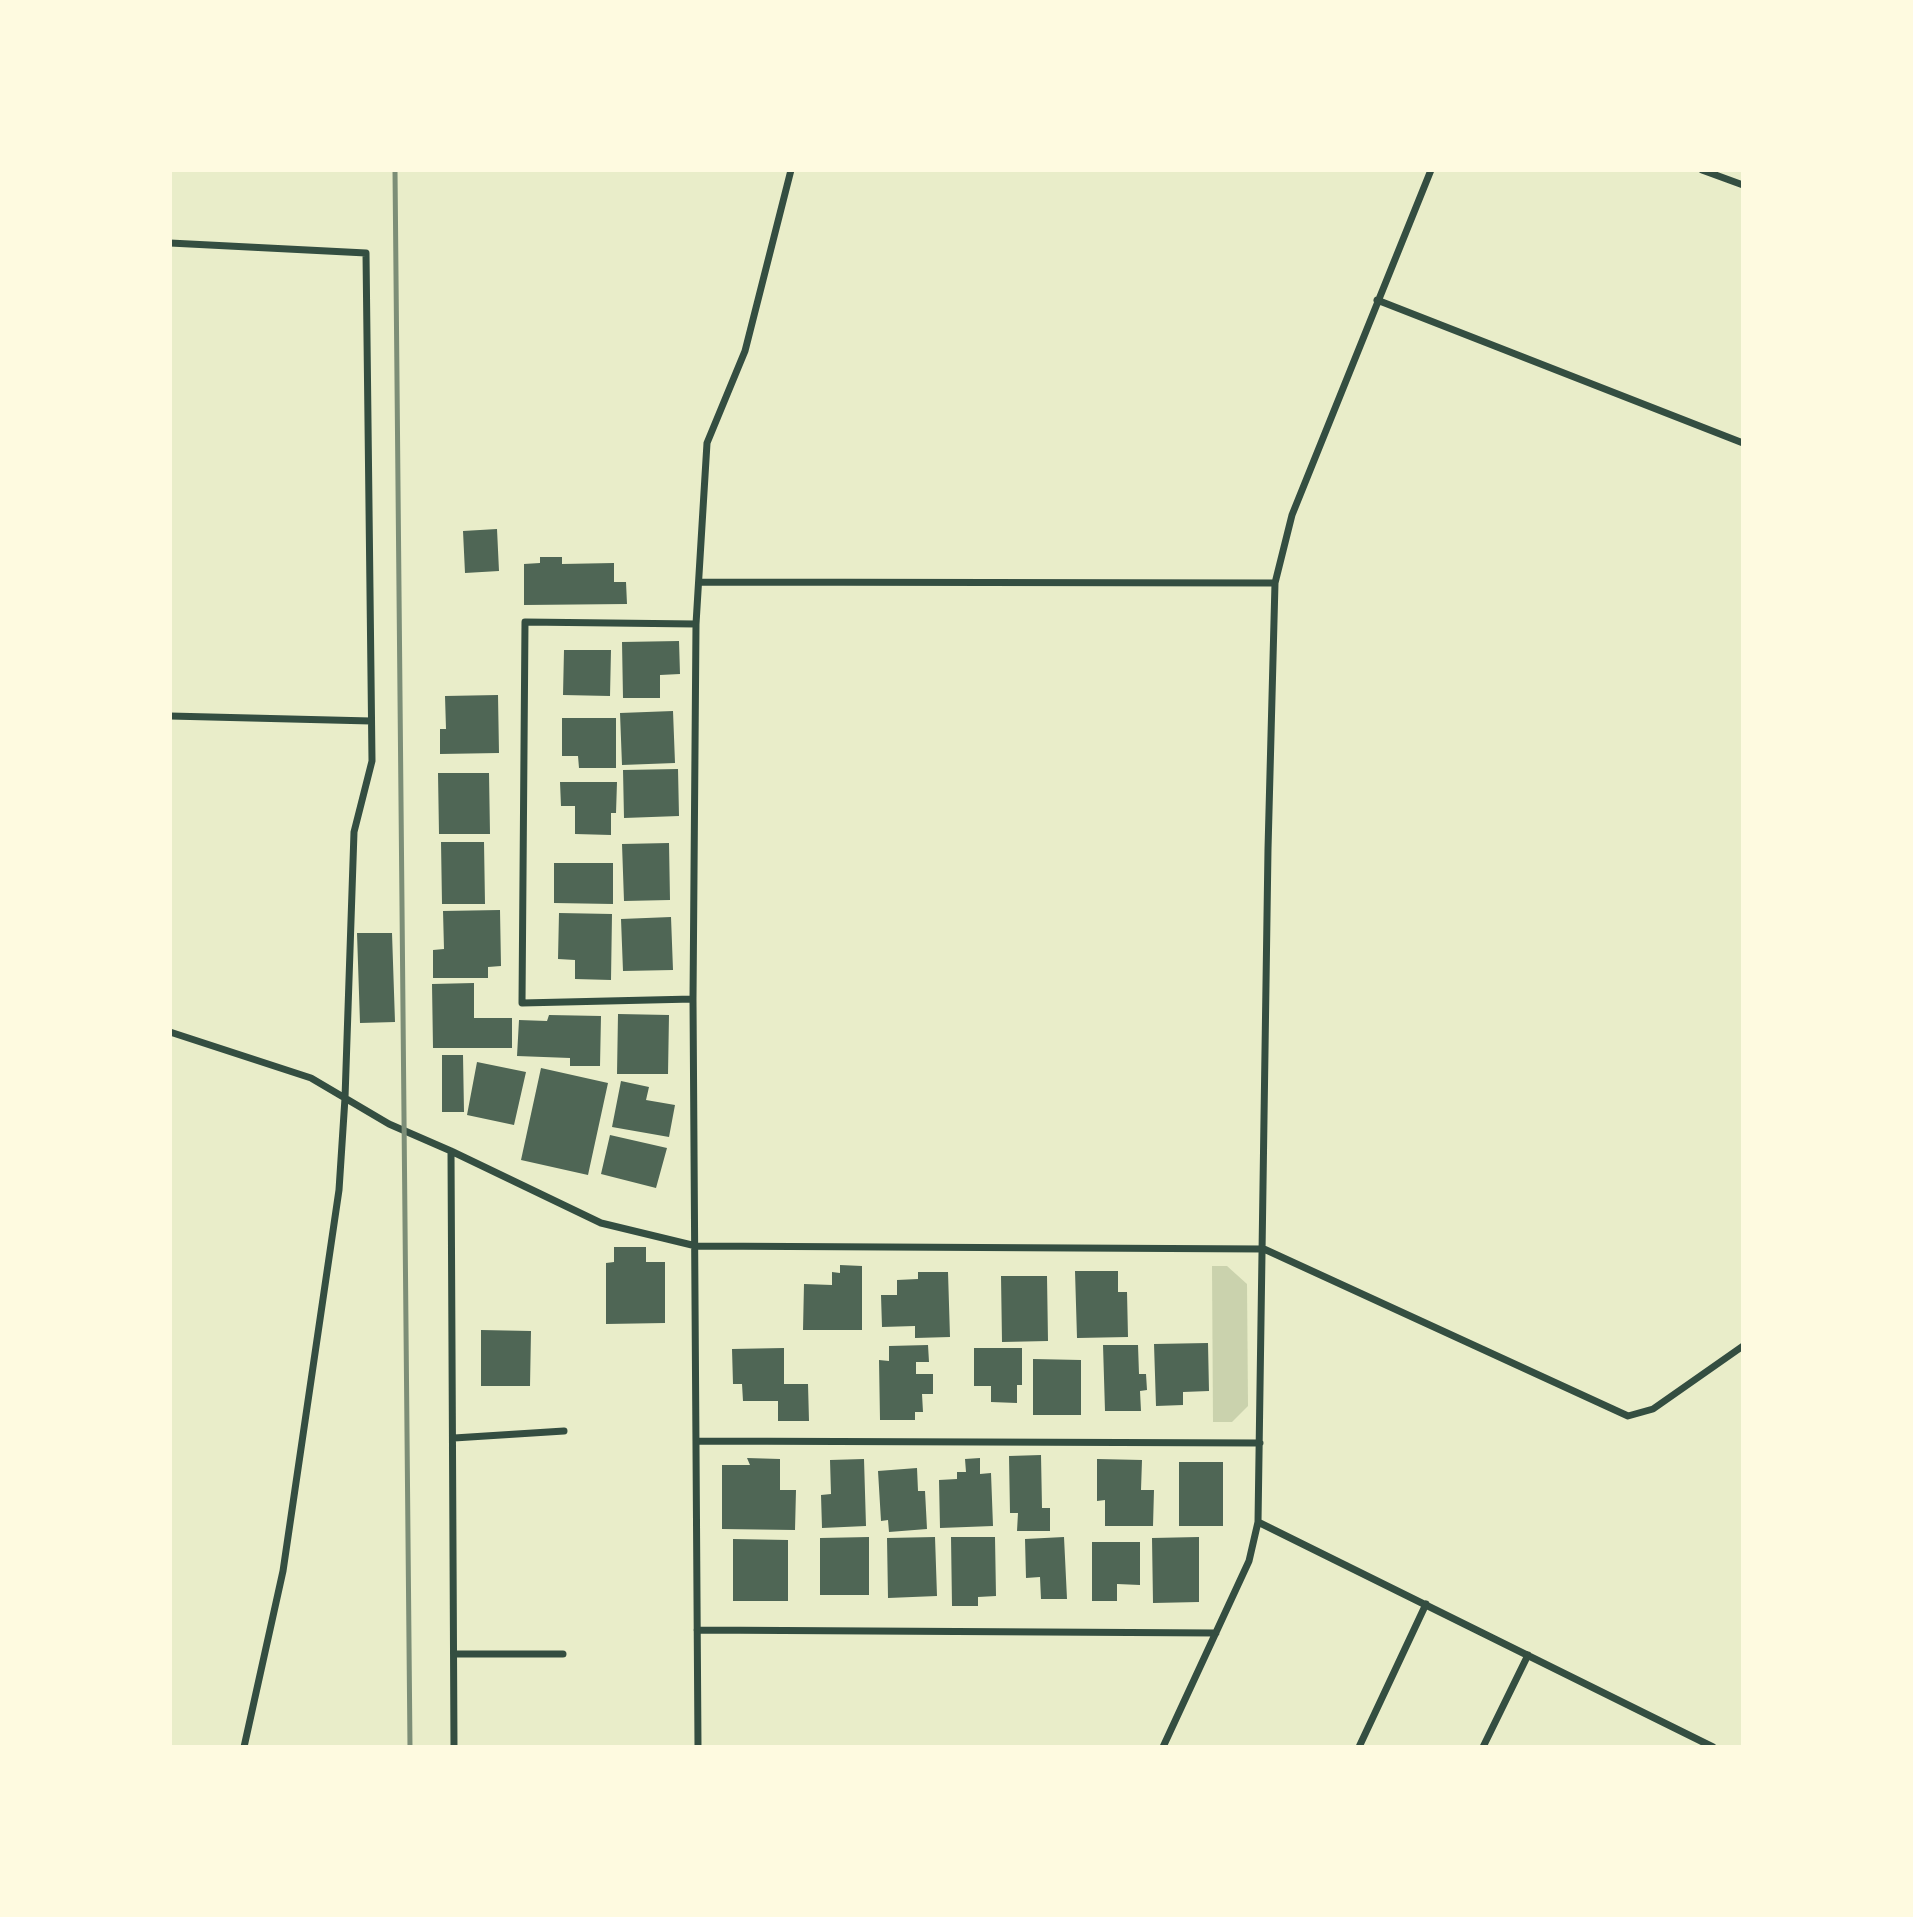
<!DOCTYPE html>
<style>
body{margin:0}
#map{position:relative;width:1913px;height:1917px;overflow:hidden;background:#e9edc9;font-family:Manrope,sans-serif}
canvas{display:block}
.frame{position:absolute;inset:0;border:172px solid #fefae0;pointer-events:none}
</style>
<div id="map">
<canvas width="1913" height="1917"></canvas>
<div class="frame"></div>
</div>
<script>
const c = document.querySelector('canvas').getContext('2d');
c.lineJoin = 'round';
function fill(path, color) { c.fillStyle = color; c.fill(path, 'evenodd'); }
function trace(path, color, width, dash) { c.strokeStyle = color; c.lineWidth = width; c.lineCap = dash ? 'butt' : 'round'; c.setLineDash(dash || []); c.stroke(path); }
fill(new Path2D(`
 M 1212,1266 L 1227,1266 L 1247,1284 L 1248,1406 L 1232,1422 L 1213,1422 Z`), '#cad2ad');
fill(new Path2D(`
 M 497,529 L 499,571 L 465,573 L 463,531 Z
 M 540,557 L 562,557 L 562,564 L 614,563 L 614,582 L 626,582 L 627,604 L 524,605 L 524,564 L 540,563 Z
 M 679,641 L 680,674 L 660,675 L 660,698 L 623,698 L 622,642 Z
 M 564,650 L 611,650 L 610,696 L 563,695 Z
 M 498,695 L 499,753 L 440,754 L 440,729 L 446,729 L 445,696 Z
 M 673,711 L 675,763 L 622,765 L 620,713 Z
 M 562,718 L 616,718 L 616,768 L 579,768 L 578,756 L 562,756 Z
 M 678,769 L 679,816 L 624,818 L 623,770 Z
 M 438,773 L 489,773 L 490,834 L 439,834 Z
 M 560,782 L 617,782 L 616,813 L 611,813 L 611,835 L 575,834 L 575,806 L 561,806 Z
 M 441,842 L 484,842 L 485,904 L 442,904 Z
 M 669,843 L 670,900 L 624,901 L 622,844 Z
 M 554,863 L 613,863 L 613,904 L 554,903 Z
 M 500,910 L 501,966 L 488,967 L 488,978 L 433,978 L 433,950 L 444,949 L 443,911 Z
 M 559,913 L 612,914 L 611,980 L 575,979 L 575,960 L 558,959 Z
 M 671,917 L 673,970 L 623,971 L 621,919 Z
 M 357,933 L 392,933 L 395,1022 L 360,1023 Z
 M 474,983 L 474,1018 L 512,1018 L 512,1048 L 433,1048 L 432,984 Z
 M 618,1014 L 669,1015 L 668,1074 L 617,1074 Z
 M 549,1015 L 601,1016 L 600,1066 L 570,1066 L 570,1058 L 517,1056 L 519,1020 L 547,1021 Z
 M 442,1055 L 463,1055 L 464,1112 L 442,1112 Z
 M 477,1062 L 526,1072 L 514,1125 L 467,1115 Z
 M 541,1068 L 608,1083 L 588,1175 L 521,1160 Z
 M 621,1081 L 649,1087 L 646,1100 L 675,1105 L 669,1137 L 612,1127 Z
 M 610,1135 L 667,1148 L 656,1188 L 601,1174 Z
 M 614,1247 L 646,1247 L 646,1262 L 665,1262 L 665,1323 L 606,1324 L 606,1263 L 614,1262 Z
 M 840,1265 L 862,1266 L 862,1330 L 803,1330 L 804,1284 L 832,1285 L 832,1272 L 840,1273 Z
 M 1075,1271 L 1118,1271 L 1118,1292 L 1127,1292 L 1128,1337 L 1077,1338 Z
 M 918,1272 L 948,1272 L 950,1337 L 915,1338 L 915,1326 L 882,1327 L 881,1295 L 897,1295 L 897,1280 L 918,1279 Z
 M 1001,1276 L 1047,1276 L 1048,1341 L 1002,1342 Z
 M 481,1330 L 531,1331 L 530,1386 L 481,1386 Z
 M 1208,1343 L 1209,1391 L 1183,1392 L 1183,1405 L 1156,1406 L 1154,1344 Z
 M 928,1345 L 929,1362 L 916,1362 L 916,1374 L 933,1374 L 933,1394 L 922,1394 L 923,1412 L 915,1412 L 915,1420 L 880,1420 L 879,1360 L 889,1361 L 889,1346 Z
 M 1103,1345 L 1138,1345 L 1139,1374 L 1146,1374 L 1147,1390 L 1140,1391 L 1141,1411 L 1105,1411 Z
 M 784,1348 L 784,1384 L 808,1384 L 809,1421 L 778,1421 L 778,1401 L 743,1401 L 742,1384 L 733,1384 L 732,1349 Z
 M 974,1348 L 1022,1348 L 1022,1385 L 1017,1385 L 1017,1403 L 991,1402 L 991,1386 L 974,1386 Z
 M 1033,1359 L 1081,1360 L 1081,1415 L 1033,1415 Z
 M 1041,1455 L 1042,1508 L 1050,1508 L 1050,1531 L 1017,1531 L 1018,1513 L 1010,1513 L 1009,1456 Z
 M 747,1458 L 780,1459 L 780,1490 L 796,1490 L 795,1530 L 722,1529 L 722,1465 L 750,1465 Z
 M 980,1458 L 980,1474 L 991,1473 L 993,1526 L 940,1528 L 939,1480 L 957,1479 L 957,1472 L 966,1472 L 965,1459 Z
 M 864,1459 L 866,1526 L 822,1528 L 821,1495 L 831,1494 L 830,1460 Z
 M 1097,1459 L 1142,1460 L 1141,1490 L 1154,1490 L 1153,1526 L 1105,1526 L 1105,1500 L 1097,1501 Z
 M 1179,1462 L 1223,1462 L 1223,1526 L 1179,1526 Z
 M 917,1468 L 918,1491 L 925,1491 L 927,1529 L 889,1532 L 888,1520 L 881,1521 L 878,1471 Z
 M 869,1537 L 869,1595 L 820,1595 L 820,1538 Z
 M 935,1537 L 937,1596 L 888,1598 L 887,1538 Z
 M 951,1537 L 995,1537 L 996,1596 L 978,1597 L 978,1606 L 952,1606 Z
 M 1064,1537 L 1067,1599 L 1041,1599 L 1040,1577 L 1026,1578 L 1025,1539 Z
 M 1199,1537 L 1199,1602 L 1153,1603 L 1152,1538 Z
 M 733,1539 L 788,1540 L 788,1601 L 733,1601 Z
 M 1092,1542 L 1140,1542 L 1140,1585 L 1117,1584 L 1117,1601 L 1092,1601 Z`), '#4f6655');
trace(new Path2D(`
 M 1702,170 L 1743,185
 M 170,243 L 366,253 L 372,761 L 354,832 L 345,1098 L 339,1190 L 283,1571 L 244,1747
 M 1377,300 L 1743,443
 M 700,582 L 1275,583
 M 170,716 L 371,721
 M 693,999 L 522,1003 L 525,622 L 696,624
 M 170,1032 L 311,1078 L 389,1124 L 451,1151 L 601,1223 L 696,1246 L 1264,1249 L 1628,1416 L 1653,1409 L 1743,1346
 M 451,1151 L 454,1747
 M 454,1438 L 564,1431
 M 697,1441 L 1260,1443
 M 1258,1522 L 1713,1747
 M 697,1630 L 1216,1633
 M 454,1654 L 563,1654
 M 698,1747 L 693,999 L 696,624 L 707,443 L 745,351 L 791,170
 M 1163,1747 L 1249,1561 L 1258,1522 L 1268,849 L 1275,583 L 1292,515 L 1431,170
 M 1359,1747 L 1426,1604
 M 1483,1747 L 1528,1655`), '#344e41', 7);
trace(new Path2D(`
 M 395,170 L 410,1747`), '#7c8e77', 5);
</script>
